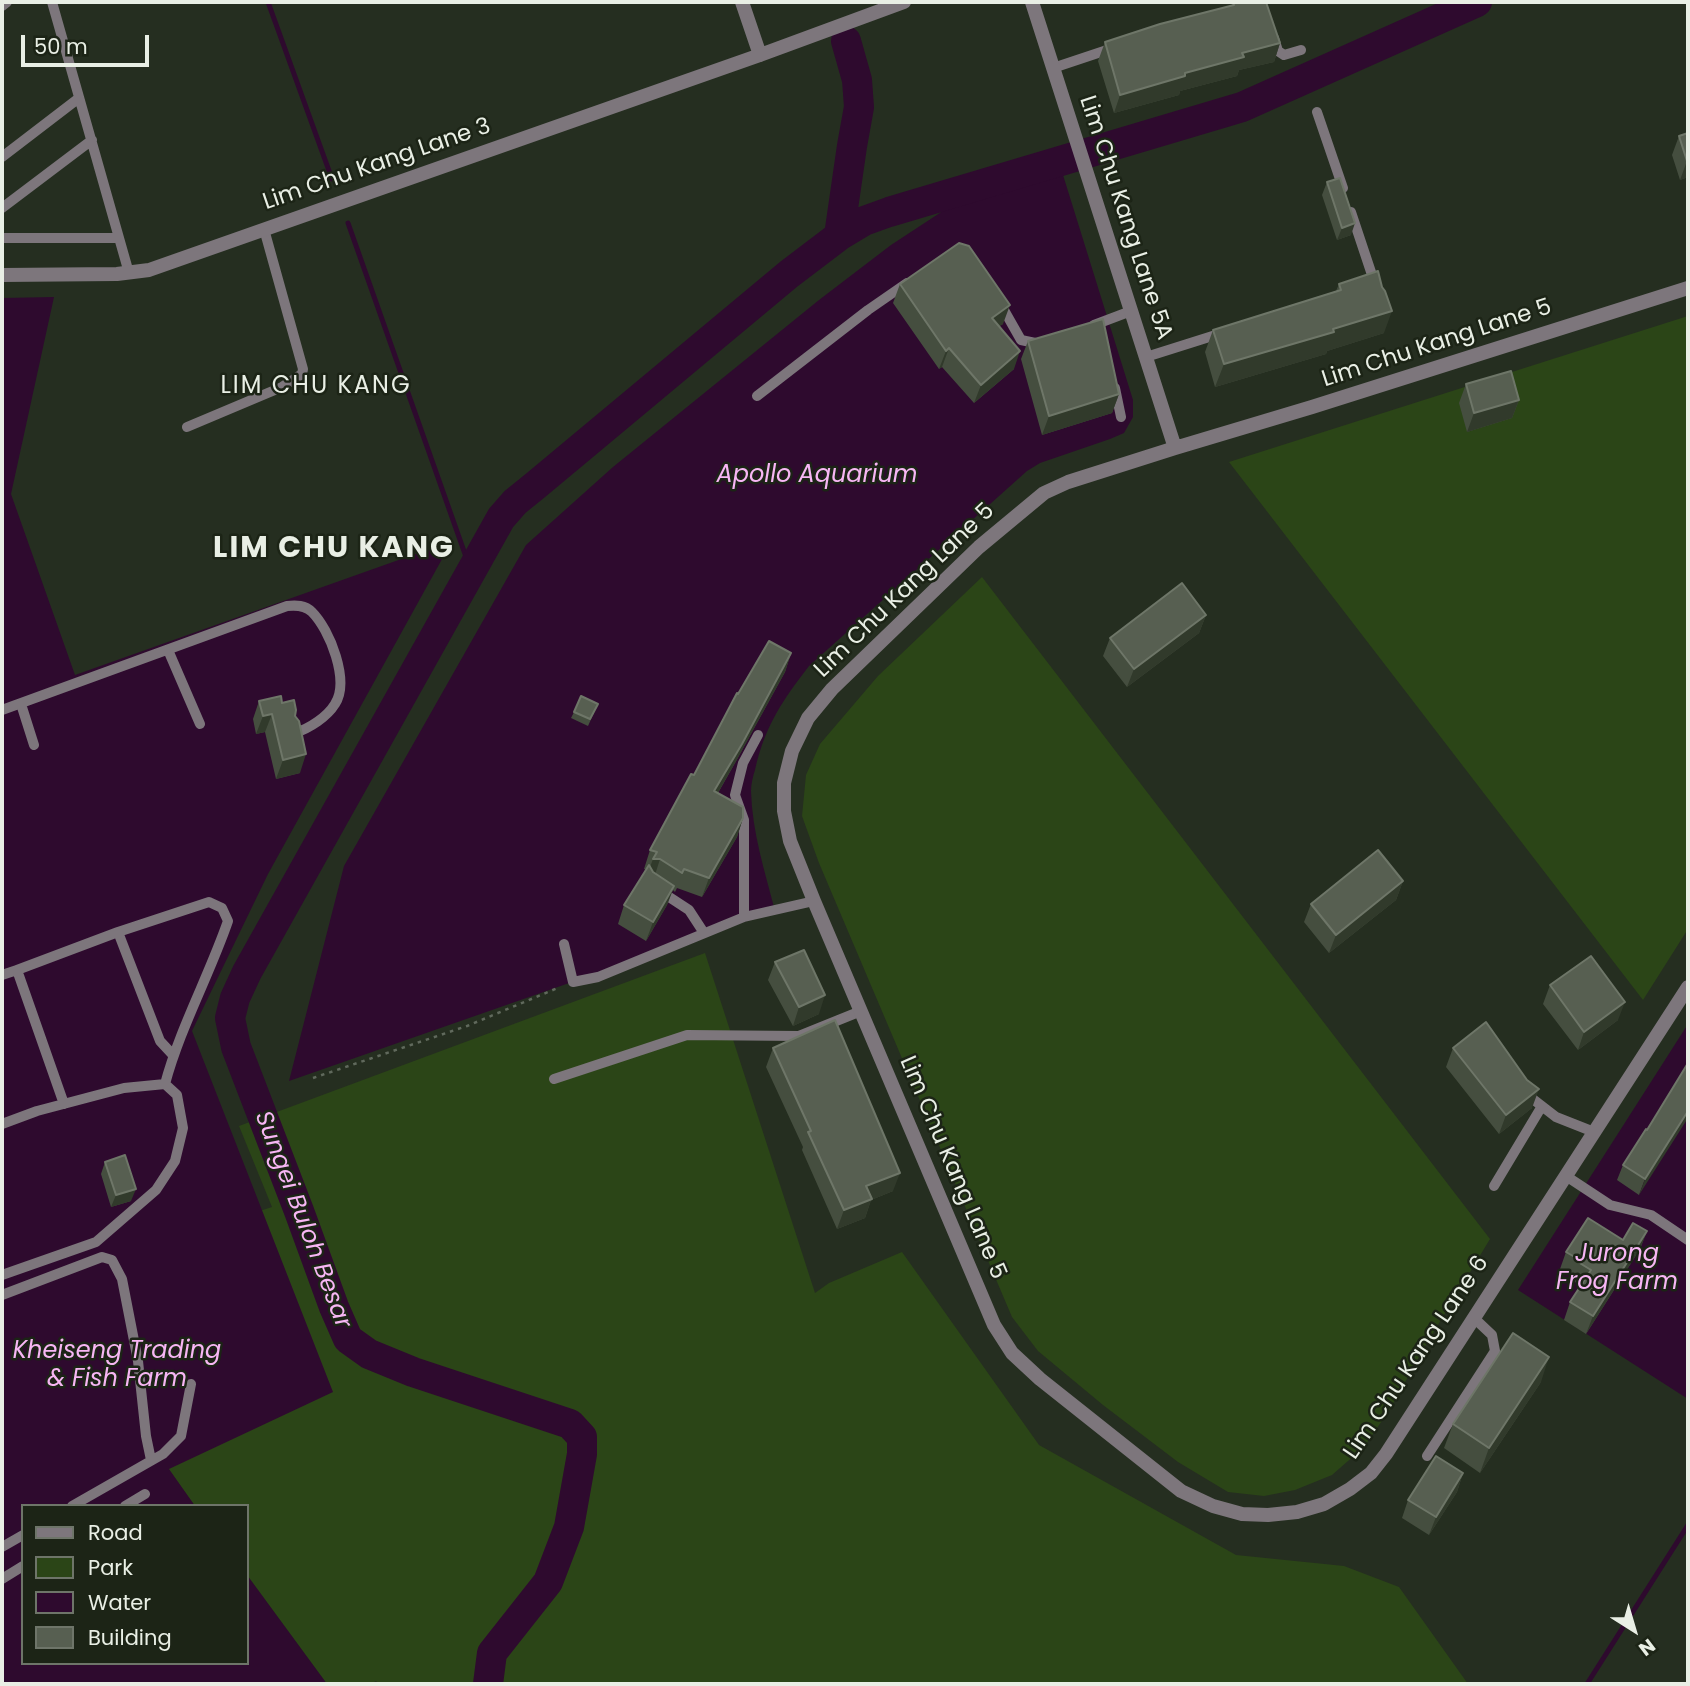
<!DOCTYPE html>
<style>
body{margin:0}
#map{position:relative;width:1690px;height:1686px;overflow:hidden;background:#252e20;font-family:Poppins,sans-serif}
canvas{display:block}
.frame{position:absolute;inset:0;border:4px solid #e9efe5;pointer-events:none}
.legend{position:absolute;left:21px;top:1504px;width:228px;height:161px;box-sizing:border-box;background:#1c2416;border:2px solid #6e7569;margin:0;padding:9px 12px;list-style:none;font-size:21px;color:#e9efe5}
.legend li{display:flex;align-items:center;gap:14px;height:35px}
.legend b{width:35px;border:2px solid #6e7569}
.north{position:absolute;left:1599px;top:1595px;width:70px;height:70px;-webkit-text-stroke:5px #1c2416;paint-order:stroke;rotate:143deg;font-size:19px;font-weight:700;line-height:28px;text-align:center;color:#e9efe5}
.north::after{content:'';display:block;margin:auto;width:24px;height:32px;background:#e9efe5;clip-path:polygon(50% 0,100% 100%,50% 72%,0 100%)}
.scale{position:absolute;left:21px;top:35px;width:128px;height:32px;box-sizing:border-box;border:4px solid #e9efe5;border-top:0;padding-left:9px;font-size:21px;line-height:24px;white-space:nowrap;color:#e9efe5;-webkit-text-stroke:5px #1c2416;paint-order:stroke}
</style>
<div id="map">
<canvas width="1690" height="1686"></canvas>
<div class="frame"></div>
<ul class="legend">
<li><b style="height:9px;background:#7d767c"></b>Road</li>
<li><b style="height:19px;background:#2b4517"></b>Park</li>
<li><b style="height:19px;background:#2e0a2e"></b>Water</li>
<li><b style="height:19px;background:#575f51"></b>Building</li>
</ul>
<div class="north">N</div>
<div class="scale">50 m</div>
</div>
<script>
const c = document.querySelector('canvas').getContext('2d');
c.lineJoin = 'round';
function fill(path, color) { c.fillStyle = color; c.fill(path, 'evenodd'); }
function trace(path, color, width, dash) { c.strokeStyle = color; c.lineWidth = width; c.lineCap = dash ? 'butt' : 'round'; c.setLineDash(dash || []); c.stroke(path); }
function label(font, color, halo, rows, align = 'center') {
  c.font = font + ' Poppins,sans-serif'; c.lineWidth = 5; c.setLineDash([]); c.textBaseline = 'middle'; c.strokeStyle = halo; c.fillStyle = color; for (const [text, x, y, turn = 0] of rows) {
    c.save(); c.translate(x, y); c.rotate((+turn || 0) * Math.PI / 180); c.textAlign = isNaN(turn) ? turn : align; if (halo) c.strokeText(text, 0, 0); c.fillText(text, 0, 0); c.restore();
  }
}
fill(new Path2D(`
 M 1688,316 L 1688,929 L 1643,1000 L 1229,462 Z
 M 982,577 L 1490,1239 L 1427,1343 L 1390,1409 L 1364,1447 L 1332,1475 L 1295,1490 L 1264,1496 L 1228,1492 L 1178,1462 L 1103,1405 L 1038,1351 L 1012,1317 L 819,863 L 802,816 L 806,775 L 820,744 L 878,676 Z
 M 705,953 L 815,1293 L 829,1283 L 902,1252 L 1039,1445 L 1236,1555 L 1344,1566 L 1399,1587 L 1468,1684 L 379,1684 L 376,1681 L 370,1684 L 327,1684 L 247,1575 L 247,1506 L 195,1506 L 168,1469 L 138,1251 L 272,1207 L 239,1126 Z`), '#2b4517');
fill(new Path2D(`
 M 1063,175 L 1133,400 L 1133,417 L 1124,433 L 1110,439 L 1040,463 L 1027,471 L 809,666 C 782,701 765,726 755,770 C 753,776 751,784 751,791 C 752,832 765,872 775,911 L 289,1081 L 344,866 L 526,545 L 613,467 L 819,300 L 891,245 L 952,205 Z
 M 54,297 L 11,494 L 75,675 L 452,541 L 268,874 L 192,1031 L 333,1392 L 169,1469 L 195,1506 L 23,1506 L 23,1663 L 247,1663 L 247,1575 L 327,1684 L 2,1684 L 2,298 Z
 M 1688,1024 L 1688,1399 L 1518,1290 Z`), '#2e0a2e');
trace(new Path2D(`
 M 268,2 L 332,179
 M 348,223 L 471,571
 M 1587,1684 L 1688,1525`), '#2e0a2e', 5);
trace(new Path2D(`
 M 839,236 L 852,146 L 859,107 L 857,80 L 846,41
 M 488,1684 L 492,1653 L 548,1582 L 569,1527 L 582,1454 L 582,1437 L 570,1424 L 413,1372 L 369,1354 L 348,1339 L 334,1307 L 299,1211 L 236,1047 L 230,1018 L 235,998 L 247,972 L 501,518 L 515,502 L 536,485 L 789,274 L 839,236 L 864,221 L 889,212 L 1242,107 L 1477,2`), '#2e0a2e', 30);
trace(new Path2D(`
 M 313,1078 L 467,1026 L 560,987`), '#60695c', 2.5, [3.5, 5]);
trace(new Path2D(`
 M 52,2 L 129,273
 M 2,6 L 7,2
 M 1274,38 L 1278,51 L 1284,55 L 1301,50
 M 1053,68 L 1113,48
 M 1317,112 L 1343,188
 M 2,157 L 79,98
 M 2,208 L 92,140
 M 1351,212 L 1375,284
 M 2,238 L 119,238
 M 1000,303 L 1021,340 L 1040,344
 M 1094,325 L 1131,311
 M 1146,357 L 1222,333
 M 1115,388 L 1121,417
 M 757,396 L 868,310 L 907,283
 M 187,427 L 282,387 L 302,374 L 303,369 L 264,229
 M 168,650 L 200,724
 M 21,704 L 34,745
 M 2,710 L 287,606 C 296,605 305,605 312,612 C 330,630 350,681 335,704 C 327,717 310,728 295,733
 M 660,891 L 689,910 L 704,933
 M 744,917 L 744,820 L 735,795 L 743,763 L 758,735
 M 118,932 L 160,1041 L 173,1055
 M 564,944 L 573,982 L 598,977 L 744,917 L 814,901
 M 17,970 L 118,932 L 209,902 L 222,908 L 228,921 C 209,976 180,1028 165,1084
 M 2,975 L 17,970 L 64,1104
 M 554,1079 L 687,1035 L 799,1036 L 861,1011
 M 1525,1093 L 1556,1117 L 1594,1132
 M 2,1124 L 37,1111 L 124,1088 L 165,1084 L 177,1095 L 183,1128 L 175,1161 L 156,1190 L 96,1242 L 2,1275
 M 1566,1176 L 1610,1205 L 1651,1215 L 1688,1240
 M 1494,1186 L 1542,1106
 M 2,1295 L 102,1257 L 112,1260 L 122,1279 L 138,1361 L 146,1436 L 151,1460
 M 1427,1456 L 1495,1351 L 1492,1335 L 1474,1318
 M 72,1506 L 163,1454 L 181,1436 L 191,1384
 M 125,1506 L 145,1494
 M 2,1547 L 23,1535
 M 2,1579 L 23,1566`), '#7d767c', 10);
trace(new Path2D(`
 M 742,2 L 760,55
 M 1032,2 L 1175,448
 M 2,275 L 117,274 L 149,270 L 760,55 L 904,2
 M 1688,288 L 1312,407 L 1175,448 L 1068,482 L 1044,493 L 979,547 L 832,689 L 808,718 L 792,751 L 784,783 L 784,811 L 790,841 L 814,901 L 994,1325 L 1012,1353 L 1040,1379 L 1181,1491 L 1213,1506 L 1242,1514 L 1268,1515 L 1297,1512 L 1324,1504 L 1350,1489 L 1371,1473 L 1386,1454 L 1688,987`), '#7d767c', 14);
fill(new Path2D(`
 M 1233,3 L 1280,43 L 1274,62 L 1239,70 L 1237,76 L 1180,91 L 1179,95 L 1114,113 L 1098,61 L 1105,42 L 1232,5 Z
 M 1688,133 L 1688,177 L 1680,180 L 1672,155 L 1679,136 Z
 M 1327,182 L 1351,235 L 1337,240 L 1322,195 Z
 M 900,284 L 1003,324 L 999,326 L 1014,369 L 974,403 L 942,367 L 939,369 L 893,303 Z
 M 1339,284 L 1384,333 L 1327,351 L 1326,354 L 1215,387 L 1205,352 L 1213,330 L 1336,291 Z
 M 1028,341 L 1119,394 L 1112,413 L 1042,435 L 1021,359 Z
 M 1466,384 L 1519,400 L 1512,418 L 1467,432 L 1459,403 Z
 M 1206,615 L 1199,633 L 1127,687 L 1103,656 L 1110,638 Z
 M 791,653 L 785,672 L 735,763 L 718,793 L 743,818 L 737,837 L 702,897 L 677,888 L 675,892 L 673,890 L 667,905 L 646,941 L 618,924 L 624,905 L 647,870 L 644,869 L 650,850 L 694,775 Z
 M 259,701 L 282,703 L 295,716 L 300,773 L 276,779 L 265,732 L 256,734 L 253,719 Z
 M 598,704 L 588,726 L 571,718 L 574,712 Z
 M 1403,881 L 1396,900 L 1329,953 L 1304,922 L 1311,904 Z
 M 775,962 L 819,1014 L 793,1026 L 768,980 Z
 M 1550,985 L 1618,1020 L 1578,1050 L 1543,1004 Z
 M 773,1048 L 893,1191 L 871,1200 L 865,1218 L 837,1229 L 802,1150 L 803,1147 L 766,1067 Z
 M 1453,1048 L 1532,1108 L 1499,1134 L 1446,1067 Z
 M 1688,1063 L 1639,1195 L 1617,1180 L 1623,1165 L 1647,1130 Z
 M 105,1162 L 131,1201 L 111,1207 L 101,1174 Z
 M 1647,1231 L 1640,1249 L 1586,1334 L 1564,1320 L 1570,1302 L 1581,1286 L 1572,1280 L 1573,1278 L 1560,1269 L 1566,1252 L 1623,1240 Z
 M 1541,1382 L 1480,1473 L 1444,1448 L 1453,1424 Z
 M 1463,1473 L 1457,1492 L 1429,1535 L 1402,1518 L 1408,1500 Z`), '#454e3f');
fill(new Path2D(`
 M 1280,43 L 1274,62 L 1239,70 L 1237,76 L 1180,91 L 1179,95 L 1114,113 L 1120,95 L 1242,53 Z
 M 1687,161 L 1688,161 L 1688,177 L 1680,180 Z
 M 1355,223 L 1351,235 L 1337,240 L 1342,228 Z
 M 1010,305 L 1003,324 L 985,336 L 992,318 Z
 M 1392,311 L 1384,333 L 1327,351 L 1326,354 L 1215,387 L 1224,364 Z
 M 949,348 L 942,367 L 939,369 L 946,351 Z
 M 1020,351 L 1014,369 L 974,403 L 981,385 Z
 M 1119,394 L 1112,413 L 1042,435 L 1049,416 Z
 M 1519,400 L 1512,418 L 1467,432 L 1474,413 Z
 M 1206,615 L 1199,633 L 1127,687 L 1134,669 Z
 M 791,653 L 785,672 L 735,763 L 708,810 L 714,791 Z
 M 272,714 L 265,732 L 256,734 L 263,716 Z
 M 306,754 L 300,773 L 276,779 L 283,760 Z
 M 743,818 L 737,837 L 702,897 L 709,878 Z
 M 653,859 L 660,859 L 654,878 L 646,878 Z
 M 1403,881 L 1396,900 L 1329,953 L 1336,935 Z
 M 674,886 L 667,905 L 646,941 L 653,922 Z
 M 825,995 L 819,1014 L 793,1026 L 799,1007 Z
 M 1625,1002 L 1618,1020 L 1578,1050 L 1584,1032 Z
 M 1539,1089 L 1532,1108 L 1499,1134 L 1506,1115 Z
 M 1688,1111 L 1688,1118 L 1639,1195 L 1645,1179 Z
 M 900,1173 L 893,1191 L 871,1200 L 865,1218 L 837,1229 L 844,1210 L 866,1186 Z
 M 136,1189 L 131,1201 L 111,1207 L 116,1195 Z
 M 1647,1231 L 1640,1249 L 1586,1334 L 1593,1316 Z
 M 1549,1357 L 1541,1382 L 1480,1473 L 1489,1448 Z
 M 1463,1473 L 1457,1492 L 1429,1535 L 1436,1517 Z`), '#313a2b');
const building = new Path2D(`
 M 1237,2 L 1266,2 L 1280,43 L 1242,53 L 1244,57 L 1185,73 L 1185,76 L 1120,95 L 1105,42 L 1160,24 L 1234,5 L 1233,3 Z
 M 1688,133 L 1688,161 L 1687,161 L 1679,136 Z
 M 1340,178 L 1355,223 L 1342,228 L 1327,182 Z
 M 959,243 L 969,246 L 1010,305 L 992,318 L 1020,351 L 981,385 L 949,348 L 946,351 L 900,284 Z
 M 1378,271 L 1382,287 L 1385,291 L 1392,311 L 1333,329 L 1334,332 L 1224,364 L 1213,330 L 1341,290 L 1339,284 Z
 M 1103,319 L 1119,394 L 1049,416 L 1028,341 Z
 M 1511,371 L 1519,400 L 1474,413 L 1466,384 Z
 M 1182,583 L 1206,615 L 1134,669 L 1110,638 Z
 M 769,641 L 791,653 L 742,744 L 714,791 L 743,807 L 743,818 L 709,878 L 684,869 L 682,873 L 660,859 L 653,859 L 657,852 L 650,850 L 691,774 L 694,775 L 737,693 L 738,694 Z
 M 281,696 L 282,703 L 294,700 L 296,710 L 295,716 L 299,721 L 306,754 L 283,760 L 272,714 L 263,716 L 259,701 Z
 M 581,696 L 598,704 L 590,719 L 574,712 Z
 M 1378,850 L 1403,881 L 1336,935 L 1311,904 Z
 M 649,865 L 653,872 L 674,886 L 653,922 L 624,905 Z
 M 804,950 L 825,995 L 799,1007 L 775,962 Z
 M 1591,956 L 1625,1002 L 1584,1032 L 1550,985 Z
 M 835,1020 L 900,1173 L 866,1186 L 872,1199 L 844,1210 L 808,1132 L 811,1131 L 773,1048 Z
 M 1486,1022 L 1527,1080 L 1539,1089 L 1506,1115 L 1453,1048 Z
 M 1688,1063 L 1688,1111 L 1645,1179 L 1623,1165 L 1646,1129 L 1647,1130 Z
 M 125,1155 L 136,1189 L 116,1195 L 105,1162 Z
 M 1588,1218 L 1623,1240 L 1633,1223 L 1647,1231 L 1593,1316 L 1570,1302 L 1591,1270 L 1578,1262 L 1580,1260 L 1566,1252 Z
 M 1513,1333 L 1549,1357 L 1489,1448 L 1453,1424 Z
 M 1436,1456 L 1463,1473 L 1436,1517 L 1408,1500 Z`);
fill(building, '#575f51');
trace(building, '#6e7668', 2);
label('23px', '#e9efe5', '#1c2416', [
 ["Lim Chu Kang Lane 3",377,165,-19],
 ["Lim Chu Kang Lane 5A",1125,218,72],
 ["Lim Chu Kang Lane 5",1437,344,-18],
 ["Lim Chu Kang Lane 5",905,591,-44],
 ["Lim Chu Kang Lane 5",952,1168,67],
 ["Lim Chu Kang Lane 6",1417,1358,-56]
]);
c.letterSpacing = '2px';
label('24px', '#e9efe5', '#1c2416', [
 ["LIM CHU KANG",316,387]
]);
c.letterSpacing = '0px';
label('italic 24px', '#f7b6f4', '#1c2416', [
 ["Apollo Aquarium",817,476],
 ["Sungei Buloh Besar",302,1220,69],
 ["Jurong",1617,1255],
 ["Frog Farm",1617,1283],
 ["Kheiseng Trading",117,1352],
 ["& Fish Farm",117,1380]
]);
c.letterSpacing = '2px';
label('bold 30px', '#e9efe5', '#1c2416', [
 ["LIM CHU KANG",334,549]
]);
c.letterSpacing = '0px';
</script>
